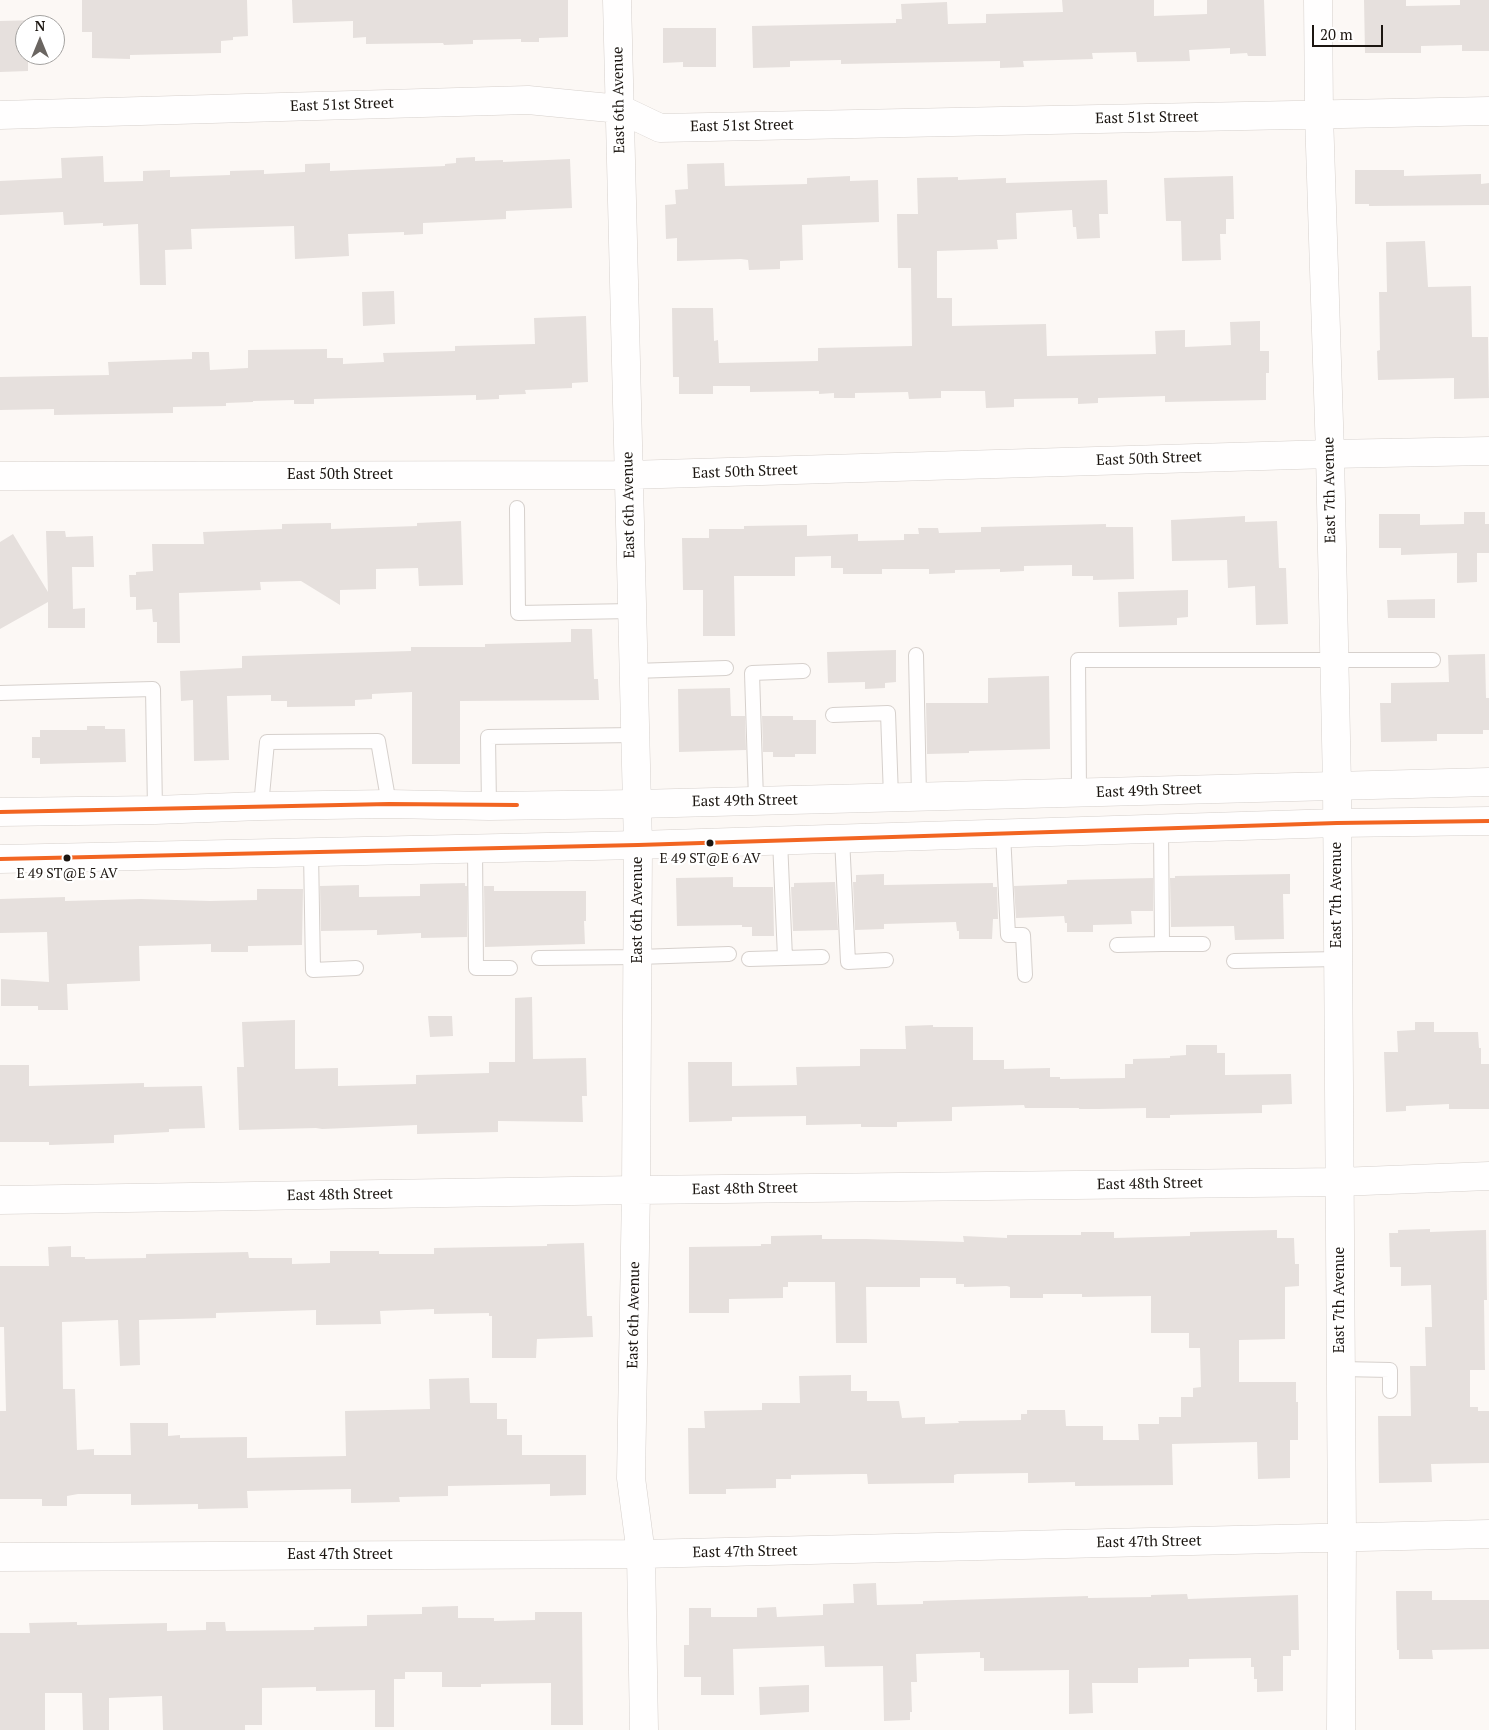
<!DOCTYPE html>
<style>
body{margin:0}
#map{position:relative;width:1489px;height:1730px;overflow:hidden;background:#fcf8f5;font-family:"PT Serif",serif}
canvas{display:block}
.north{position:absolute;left:15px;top:15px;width:50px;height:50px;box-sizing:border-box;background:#fff;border:1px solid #a4a2a0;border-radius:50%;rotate:0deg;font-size:14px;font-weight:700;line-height:20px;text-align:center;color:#1c1611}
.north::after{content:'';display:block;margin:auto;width:18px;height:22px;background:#6a6561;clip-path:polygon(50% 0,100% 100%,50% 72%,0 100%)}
.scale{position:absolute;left:1312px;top:25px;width:71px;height:22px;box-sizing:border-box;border:2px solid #1c1611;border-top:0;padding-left:6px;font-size:15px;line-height:18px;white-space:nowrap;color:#1c1611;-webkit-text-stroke:4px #fff;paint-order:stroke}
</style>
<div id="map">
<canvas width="1489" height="1730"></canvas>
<div class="north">N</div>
<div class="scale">20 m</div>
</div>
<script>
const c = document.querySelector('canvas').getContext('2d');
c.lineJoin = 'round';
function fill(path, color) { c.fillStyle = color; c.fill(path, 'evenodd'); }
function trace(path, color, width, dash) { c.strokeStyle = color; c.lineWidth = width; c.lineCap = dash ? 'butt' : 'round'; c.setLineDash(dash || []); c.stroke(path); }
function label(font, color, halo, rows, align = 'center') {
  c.font = font + ' "PT Serif",serif'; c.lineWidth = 4.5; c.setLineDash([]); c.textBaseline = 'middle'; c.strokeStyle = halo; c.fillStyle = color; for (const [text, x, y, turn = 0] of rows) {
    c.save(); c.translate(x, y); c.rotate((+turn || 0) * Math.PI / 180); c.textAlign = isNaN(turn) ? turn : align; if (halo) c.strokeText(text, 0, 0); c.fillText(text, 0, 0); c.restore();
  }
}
fill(new Path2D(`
 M 82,0 L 247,0 L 248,36 L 233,37 L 233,40 L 221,41 L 221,53 L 130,55 L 130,59 L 92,58 L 92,32 L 82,32 Z
 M 292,0 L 568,0 L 568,37 L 539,38 L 539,42 L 521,42 L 521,39 L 473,40 L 473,44 L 444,45 L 443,43 L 366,44 L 366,37 L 353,38 L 353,21 L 293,23 Z
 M 1062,0 L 1154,0 L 1154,16 L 1207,14 L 1207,0 L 1264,0 L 1266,56 L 1248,56 L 1247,53 L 1230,54 L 1230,48 L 1189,50 L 1190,61 L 1137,62 L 1136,52 L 1092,53 L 1093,59 L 1023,61 L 1024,67 L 1000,68 L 1000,61 L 841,64 L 841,60 L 790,61 L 790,67 L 753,68 L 752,26 L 896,23 L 896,19 L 902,19 L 901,4 L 947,2 L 948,24 L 986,23 L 986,14 L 1063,12 Z
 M 1364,0 L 1406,0 L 1406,6 L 1460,5 L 1460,0 L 1489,0 L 1489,51 L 1462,51 L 1462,45 L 1421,46 L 1421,53 L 1365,53 Z
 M 39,20 L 39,25 L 25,25 L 25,55 L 41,55 L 41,61 L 28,61 L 28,71 L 0,72 L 0,21 Z
 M 663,28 L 716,28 L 716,67 L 683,67 L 683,62 L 663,63 Z
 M 103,156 L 104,182 L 143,181 L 143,171 L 170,170 L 170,177 L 230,175 L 230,171 L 264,170 L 264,174 L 305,172 L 305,164 L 330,163 L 330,171 L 445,166 L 445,164 L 456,163 L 456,158 L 475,157 L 475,161 L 503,160 L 503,162 L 570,159 L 572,208 L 506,211 L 506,219 L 423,223 L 423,234 L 404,235 L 404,232 L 348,234 L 349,256 L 295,259 L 294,226 L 191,229 L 192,249 L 165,250 L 166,285 L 140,285 L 138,224 L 103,226 L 103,223 L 64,225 L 63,212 L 0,215 L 0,181 L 62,178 L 61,158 Z
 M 724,163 L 725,186 L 807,184 L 807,178 L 850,176 L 850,181 L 878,180 L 879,222 L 802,225 L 803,260 L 780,261 L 780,269 L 749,270 L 748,260 L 741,259 L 677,261 L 677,238 L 666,239 L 665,205 L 676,204 L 675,190 L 688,189 L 687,164 Z
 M 1355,170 L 1404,170 L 1404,176 L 1481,174 L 1481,184 L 1489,183 L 1489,205 L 1369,206 L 1369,204 L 1355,204 Z
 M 1233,176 L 1234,219 L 1226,219 L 1226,234 L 1220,234 L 1221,260 L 1182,261 L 1181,221 L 1166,221 L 1164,178 Z
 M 958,177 L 958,180 L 1006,178 L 1006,183 L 1107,180 L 1108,214 L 1099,214 L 1100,238 L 1077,239 L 1076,227 L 1073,227 L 1072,210 L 1016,213 L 1017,239 L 997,240 L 998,249 L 937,251 L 937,298 L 952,298 L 952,326 L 1046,324 L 1047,356 L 1156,354 L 1155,331 L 1185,330 L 1185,347 L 1231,345 L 1230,322 L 1260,321 L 1260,351 L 1269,351 L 1269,373 L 1266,373 L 1266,400 L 1165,402 L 1165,396 L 1098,398 L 1098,403 L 1078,404 L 1078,398 L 1014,399 L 1014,407 L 986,408 L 985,391 L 941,391 L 941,398 L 909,399 L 908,392 L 855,393 L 855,398 L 834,398 L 834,393 L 819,394 L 819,391 L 750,392 L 750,386 L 713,386 L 713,394 L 679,394 L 679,377 L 673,377 L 672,308 L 713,308 L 714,341 L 718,340 L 719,363 L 818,361 L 818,348 L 912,346 L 911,268 L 898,268 L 897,214 L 918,214 L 917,178 Z
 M 1425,241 L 1428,287 L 1471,286 L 1472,337 L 1488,337 L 1489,398 L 1454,399 L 1454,378 L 1378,380 L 1377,351 L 1380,350 L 1379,292 L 1387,292 L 1386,242 Z
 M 394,291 L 395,324 L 363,326 L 362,292 Z
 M 586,316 L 588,382 L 572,383 L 572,388 L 525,390 L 526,394 L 499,395 L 499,399 L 476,400 L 476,395 L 314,399 L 314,404 L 294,404 L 294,400 L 253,401 L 253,402 L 226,403 L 226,406 L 173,407 L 173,413 L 54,415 L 54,409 L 0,410 L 0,377 L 109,375 L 108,362 L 192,359 L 192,352 L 209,352 L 210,370 L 248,368 L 248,350 L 327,349 L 327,358 L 343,358 L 343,364 L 384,362 L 383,353 L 455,351 L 455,346 L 535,344 L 534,318 Z
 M 1464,512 L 1485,512 L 1485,524 L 1489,524 L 1489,553 L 1477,553 L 1477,582 L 1457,583 L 1457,553 L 1401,555 L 1401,548 L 1379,548 L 1379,514 L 1420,514 L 1420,525 L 1464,524 Z
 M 1245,516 L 1245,522 L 1277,521 L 1279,568 L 1286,568 L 1288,624 L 1256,625 L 1255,586 L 1228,588 L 1227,560 L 1172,561 L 1171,520 Z
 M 461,521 L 463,585 L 419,586 L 418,568 L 376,569 L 376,589 L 340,590 L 340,605 L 301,581 L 260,582 L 261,590 L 179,593 L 180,643 L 157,643 L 157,622 L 153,622 L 152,609 L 136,610 L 136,597 L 130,597 L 129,575 L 136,575 L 136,572 L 153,571 L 152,544 L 204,544 L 203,532 L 282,529 L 282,524 L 331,523 L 331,529 L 417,526 L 417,523 Z
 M 1106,524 L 1106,527 L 1133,527 L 1134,579 L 1093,580 L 1093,576 L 1072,576 L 1072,565 L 1024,566 L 1024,571 L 1000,572 L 1000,569 L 955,570 L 955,573 L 929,574 L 929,569 L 882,569 L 882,574 L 843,574 L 843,568 L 831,568 L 831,556 L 795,557 L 795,576 L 734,576 L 735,636 L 703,636 L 703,590 L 683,590 L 682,538 L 709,538 L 709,529 L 744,529 L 744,526 L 807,525 L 807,536 L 858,534 L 858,541 L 904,540 L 904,534 L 919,534 L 918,528 L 938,528 L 939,533 L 981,532 L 981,527 Z
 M 46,531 L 65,531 L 66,537 L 93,536 L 94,567 L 72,567 L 73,609 L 85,608 L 85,628 L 48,628 L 48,602 L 0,629 L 0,542 L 13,534 L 48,592 Z
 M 1188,590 L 1188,617 L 1177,618 L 1177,625 L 1119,627 L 1118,592 Z
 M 1435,599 L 1435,618 L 1388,618 L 1387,600 Z
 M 571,629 L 592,629 L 594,679 L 598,679 L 599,700 L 460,701 L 460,764 L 412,764 L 412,692 L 372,694 L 372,699 L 355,700 L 355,706 L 287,707 L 287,701 L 271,701 L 271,695 L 227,696 L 229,760 L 194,761 L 193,700 L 181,701 L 180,671 L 242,668 L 242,656 L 411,651 L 411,647 L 485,647 L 485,644 L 571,642 Z
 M 896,650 L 896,682 L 885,683 L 885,688 L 865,689 L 865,682 L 828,683 L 827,652 Z
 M 1485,654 L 1486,698 L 1489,698 L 1489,730 L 1483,730 L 1483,734 L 1437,734 L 1437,741 L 1381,742 L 1380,703 L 1391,703 L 1391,683 L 1449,682 L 1448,655 Z
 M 1049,676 L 1050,749 L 969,751 L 969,753 L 927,754 L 926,703 L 988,703 L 988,678 Z
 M 730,688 L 731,716 L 745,716 L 746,750 L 679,752 L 678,689 Z
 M 762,716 L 793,716 L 793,720 L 816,720 L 816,754 L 795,754 L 795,757 L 773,757 L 773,752 L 763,752 Z
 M 87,726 L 105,726 L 105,729 L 125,729 L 126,762 L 40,764 L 40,758 L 32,758 L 32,737 L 40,737 L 40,730 L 87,730 Z
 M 884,874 L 884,885 L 993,883 L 993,887 L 997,887 L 998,919 L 993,919 L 992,939 L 959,939 L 959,931 L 957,931 L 956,922 L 884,924 L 884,929 L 855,930 L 853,882 L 856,882 L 856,875 Z
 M 1290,874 L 1290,894 L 1283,894 L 1284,939 L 1235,940 L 1234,926 L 1171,927 L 1170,878 L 1175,878 L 1175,876 Z
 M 733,877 L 733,887 L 773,887 L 774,936 L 752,936 L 752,927 L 742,927 L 742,925 L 677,926 L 676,878 Z
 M 1153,878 L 1153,911 L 1131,911 L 1132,924 L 1093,925 L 1093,932 L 1067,932 L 1067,923 L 1065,923 L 1064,916 L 1016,918 L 1014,886 L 1067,884 L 1067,880 Z
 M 835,882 L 838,930 L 793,931 L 791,887 L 794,887 L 794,883 Z
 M 465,883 L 465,886 L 467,886 L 467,937 L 421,938 L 421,933 L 377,935 L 377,930 L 321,931 L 320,886 L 359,885 L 359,897 L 420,896 L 420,884 Z
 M 484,886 L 494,886 L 494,891 L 586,891 L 586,921 L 584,921 L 585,944 L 485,947 Z
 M 257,889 L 303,889 L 302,945 L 248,946 L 248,952 L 211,952 L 211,944 L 139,946 L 140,981 L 67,984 L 68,1010 L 38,1010 L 38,1006 L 1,1006 L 1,979 L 49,982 L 47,932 L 0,933 L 0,899 L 65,897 L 65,901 L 141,899 L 210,901 L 257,900 Z
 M 532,997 L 533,1059 L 586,1058 L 587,1096 L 582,1096 L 583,1122 L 498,1121 L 498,1132 L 417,1134 L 417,1125 L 322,1129 L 316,1128 L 239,1130 L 237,1067 L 244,1067 L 242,1022 L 295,1020 L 295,1069 L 338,1068 L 338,1086 L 416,1084 L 416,1075 L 489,1073 L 489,1062 L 515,1062 L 515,998 Z
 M 428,1016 L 452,1016 L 453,1036 L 430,1037 Z
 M 1415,1022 L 1434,1022 L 1434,1032 L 1478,1032 L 1479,1048 L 1481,1048 L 1481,1064 L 1489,1064 L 1489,1109 L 1449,1109 L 1449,1104 L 1406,1106 L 1406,1111 L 1386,1112 L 1384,1052 L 1398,1052 L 1397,1031 L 1415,1030 Z
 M 933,1025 L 933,1027 L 973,1027 L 973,1060 L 1004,1060 L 1004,1069 L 1050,1068 L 1050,1077 L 1060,1077 L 1060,1079 L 1125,1078 L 1125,1064 L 1133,1064 L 1133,1059 L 1170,1058 L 1170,1056 L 1186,1055 L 1186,1045 L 1217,1045 L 1217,1053 L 1225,1053 L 1225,1075 L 1291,1074 L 1292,1104 L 1262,1105 L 1262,1113 L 1170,1115 L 1170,1118 L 1146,1118 L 1146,1108 L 1098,1109 L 1079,1109 L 1079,1108 L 1025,1108 L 1024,1105 L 952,1107 L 952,1121 L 897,1122 L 897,1127 L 861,1127 L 861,1124 L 806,1125 L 806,1116 L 732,1117 L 732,1121 L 689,1122 L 688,1062 L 732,1062 L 732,1086 L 797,1085 L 796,1067 L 860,1066 L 860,1049 L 906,1049 L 905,1026 Z
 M 0,1065 L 29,1065 L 29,1086 L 144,1083 L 144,1087 L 202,1086 L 205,1128 L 169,1129 L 169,1132 L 114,1135 L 114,1143 L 49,1145 L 49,1142 L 0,1142 Z
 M 1430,1229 L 1430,1232 L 1486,1230 L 1487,1300 L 1484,1300 L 1485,1370 L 1470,1370 L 1470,1407 L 1478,1407 L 1478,1411 L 1489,1411 L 1489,1463 L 1431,1464 L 1432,1482 L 1379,1483 L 1378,1416 L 1411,1416 L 1410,1366 L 1426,1366 L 1425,1327 L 1432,1327 L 1431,1285 L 1401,1286 L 1401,1267 L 1390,1267 L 1389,1233 L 1398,1233 L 1398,1230 Z
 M 1277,1230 L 1277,1238 L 1294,1238 L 1295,1264 L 1299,1264 L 1299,1286 L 1285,1287 L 1285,1339 L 1239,1340 L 1239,1382 L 1296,1382 L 1296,1402 L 1298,1402 L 1298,1440 L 1290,1440 L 1290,1478 L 1258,1479 L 1257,1442 L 1172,1444 L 1173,1485 L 1075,1486 L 1075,1482 L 1028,1483 L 1028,1473 L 957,1474 L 954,1475 L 954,1483 L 868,1484 L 867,1474 L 855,1474 L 791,1475 L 791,1479 L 776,1479 L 776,1488 L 726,1489 L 726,1494 L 689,1494 L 688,1428 L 705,1428 L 704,1411 L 762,1410 L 762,1403 L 800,1403 L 799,1376 L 851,1375 L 851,1391 L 867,1391 L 867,1401 L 899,1401 L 902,1418 L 925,1417 L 925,1424 L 959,1423 L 958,1421 L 1021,1420 L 1021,1414 L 1027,1414 L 1027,1410 L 1065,1410 L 1066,1426 L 1103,1426 L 1103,1440 L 1139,1440 L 1138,1424 L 1159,1424 L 1159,1417 L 1181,1417 L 1181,1397 L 1193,1397 L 1193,1388 L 1201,1387 L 1200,1348 L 1189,1348 L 1189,1333 L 1151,1333 L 1151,1296 L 1082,1297 L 1082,1294 L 1043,1294 L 1043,1298 L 1010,1298 L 1010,1287 L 1007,1286 L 964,1287 L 964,1284 L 956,1284 L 956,1278 L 920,1278 L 920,1287 L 866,1287 L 867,1343 L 836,1343 L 835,1282 L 788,1282 L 788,1287 L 783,1287 L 783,1298 L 729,1299 L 729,1313 L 689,1313 L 689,1247 L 761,1246 L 761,1244 L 771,1244 L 771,1236 L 822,1235 L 822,1239 L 866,1239 L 964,1242 L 963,1236 L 1007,1238 L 1007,1235 L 1081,1235 L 1081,1232 L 1114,1232 L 1114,1238 L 1190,1236 L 1190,1232 Z
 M 584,1243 L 587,1316 L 592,1316 L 593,1337 L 537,1339 L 536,1358 L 492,1358 L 492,1316 L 489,1316 L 489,1313 L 434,1314 L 434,1309 L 380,1311 L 381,1324 L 316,1325 L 316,1310 L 216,1313 L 216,1318 L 139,1320 L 140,1365 L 120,1366 L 118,1320 L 62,1322 L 63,1389 L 75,1389 L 77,1450 L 94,1449 L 94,1455 L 131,1455 L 130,1423 L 168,1423 L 168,1436 L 180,1435 L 180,1438 L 247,1437 L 247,1458 L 346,1456 L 345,1411 L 430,1409 L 429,1379 L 469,1378 L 470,1403 L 497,1403 L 497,1419 L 507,1419 L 507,1435 L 522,1435 L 522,1455 L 586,1455 L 586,1495 L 550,1496 L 550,1484 L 448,1486 L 448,1496 L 399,1497 L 400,1502 L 351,1503 L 351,1489 L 247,1491 L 248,1508 L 198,1509 L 198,1504 L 131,1505 L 131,1494 L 78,1494 L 67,1496 L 67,1506 L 42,1506 L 42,1499 L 0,1499 L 0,1411 L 6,1411 L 4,1327 L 0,1327 L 0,1266 L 49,1266 L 48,1247 L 71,1246 L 71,1257 L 85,1257 L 85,1259 L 146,1258 L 146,1254 L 248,1252 L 249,1258 L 292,1258 L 292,1264 L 330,1263 L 330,1251 L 379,1251 L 379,1254 L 434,1254 L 434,1248 L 547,1246 L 547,1244 Z
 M 876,1583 L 877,1605 L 923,1604 L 923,1601 L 1088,1596 L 1088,1598 L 1151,1597 L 1151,1595 L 1187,1594 L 1188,1599 L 1298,1595 L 1299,1650 L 1291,1650 L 1291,1656 L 1283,1656 L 1283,1691 L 1257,1692 L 1257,1679 L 1254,1679 L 1254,1667 L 1251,1667 L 1251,1658 L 1189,1659 L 1189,1667 L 1138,1668 L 1138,1683 L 1092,1683 L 1093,1713 L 1069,1714 L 1069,1670 L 984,1671 L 984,1658 L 980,1658 L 980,1652 L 916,1654 L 917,1682 L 911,1682 L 912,1712 L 910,1712 L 910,1720 L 884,1721 L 883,1666 L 825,1667 L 824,1646 L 733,1649 L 734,1695 L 701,1695 L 701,1677 L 684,1677 L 684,1645 L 689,1645 L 689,1608 L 711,1608 L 711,1617 L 757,1617 L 757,1608 L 776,1607 L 777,1617 L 823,1615 L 823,1604 L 854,1603 L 853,1584 Z
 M 1396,1591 L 1432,1591 L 1432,1600 L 1489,1600 L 1489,1649 L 1432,1650 L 1433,1659 L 1399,1659 L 1399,1650 L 1397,1650 Z
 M 458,1606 L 458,1618 L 494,1618 L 494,1621 L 535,1620 L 535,1612 L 582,1612 L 583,1725 L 551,1725 L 551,1683 L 481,1684 L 481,1687 L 442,1687 L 442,1672 L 405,1672 L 405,1679 L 394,1679 L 394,1727 L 375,1727 L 375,1690 L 316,1691 L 316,1687 L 262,1688 L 262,1725 L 245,1725 L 245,1730 L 163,1730 L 162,1696 L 109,1698 L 109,1730 L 83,1730 L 82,1693 L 45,1693 L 45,1730 L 0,1730 L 0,1633 L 30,1633 L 29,1623 L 77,1622 L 77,1625 L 167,1623 L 167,1631 L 206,1630 L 206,1622 L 225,1622 L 226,1631 L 314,1630 L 314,1627 L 367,1626 L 367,1615 L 422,1614 L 422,1607 Z
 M 809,1685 L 809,1712 L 760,1715 L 759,1687 Z`), '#e6e0dd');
const service = new Path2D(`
 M 517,508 L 518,613 L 632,611
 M 916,655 L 919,796
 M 634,671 L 726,668
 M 0,693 L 153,689 L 155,810
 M 833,715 L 888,713 L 891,797
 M 1079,792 L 1078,660 L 1433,660
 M 756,800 L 752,673 L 803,671
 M 261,806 L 267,742 L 378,741 L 389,804
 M 489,806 L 488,737 L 635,735
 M 1161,828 L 1162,944 L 1203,944
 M 1003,833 L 1008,935 L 1023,935 L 1025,975
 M 842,838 L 848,962 L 886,960
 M 780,840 L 785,958 L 822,957
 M 475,848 L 476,968 L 510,968
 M 311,852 L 313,970 L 356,968
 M 1117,945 L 1162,944
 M 539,958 L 638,957 L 729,954
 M 749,959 L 785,958
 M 1234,961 L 1338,959
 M 1341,1369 L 1390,1370 L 1390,1391`);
const minor = new Path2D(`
 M 617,0 L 638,845 L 636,1190 L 631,1478 L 641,1554 L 644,1730
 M 1318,0 L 1319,115 L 1330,454 L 1337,785 L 1342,1538 L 1341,1730
 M 0,115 L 528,100 L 620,109 L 660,128 L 1489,111
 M 0,476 L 628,475 L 1330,454 L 1489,451
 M 0,1200 L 636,1190 L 1339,1182 L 1489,1176
 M 0,1557 L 641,1554 L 1489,1534`);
const primary = new Path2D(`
 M 0,812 L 155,810 L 261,806 L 389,804 L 489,806 L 637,804 L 1489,782
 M 0,859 L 638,845 L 1337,823 L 1489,821`);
trace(service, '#d6d0cc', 16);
trace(minor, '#d6d0cc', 29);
trace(primary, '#d6d0cc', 29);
trace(service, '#fffefe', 14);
trace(minor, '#fffefe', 28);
trace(primary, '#fffefe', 28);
trace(new Path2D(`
 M 0,812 L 389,804 L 517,805
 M 0,859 L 638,845 L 1337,823 L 1489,821`), '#f26522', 4);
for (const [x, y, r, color] of [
 [710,843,4.5,"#1c1611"],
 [67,858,4.5,"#1c1611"]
]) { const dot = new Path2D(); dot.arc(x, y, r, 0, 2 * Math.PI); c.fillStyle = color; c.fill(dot); trace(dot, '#fff', 2); }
label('14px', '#1c1611', '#fff', [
 ["E 49 ST@E 6 AV",710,859],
 ["E 49 ST@E 5 AV",67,874]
]);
label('15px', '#1c1611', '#fff', [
 ["East 6th Avenue",619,100,-91],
 ["East 51st Street",342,105,-2],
 ["East 51st Street",1147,118,-1],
 ["East 51st Street",742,126,-1],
 ["East 50th Street",1149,459,-2],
 ["East 50th Street",745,472,-2],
 ["East 50th Street",340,475],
 ["East 7th Avenue",1330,490,-91],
 ["East 6th Avenue",629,505,-91],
 ["East 49th Street",1149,791,-2],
 ["East 49th Street",745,801,-1],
 ["East 7th Avenue",1337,895,-90],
 ["East 6th Avenue",638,910,-90],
 ["East 48th Street",1150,1184,-1],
 ["East 48th Street",745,1189,-1],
 ["East 48th Street",340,1195,-1],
 ["East 7th Avenue",1340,1300,-90],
 ["East 6th Avenue",634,1315,-89],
 ["East 47th Street",1149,1542,-1],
 ["East 47th Street",745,1552,-1],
 ["East 47th Street",340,1555]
]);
</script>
